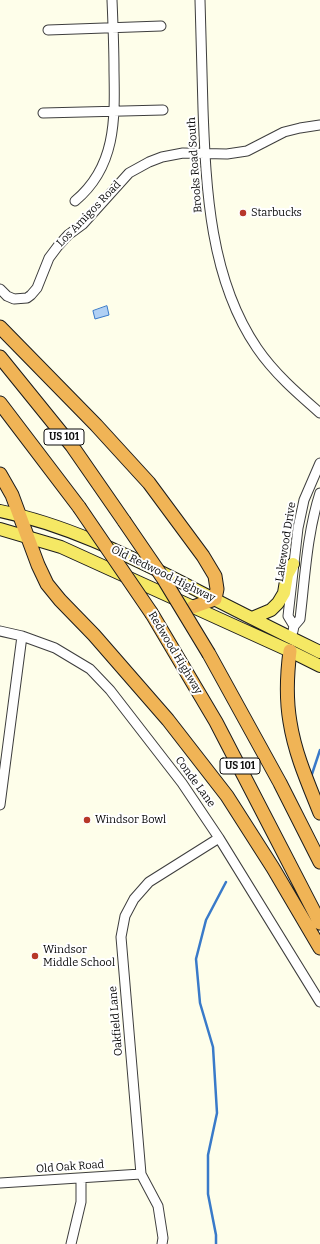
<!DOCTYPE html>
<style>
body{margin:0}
canvas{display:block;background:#fefeea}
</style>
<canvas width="320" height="1244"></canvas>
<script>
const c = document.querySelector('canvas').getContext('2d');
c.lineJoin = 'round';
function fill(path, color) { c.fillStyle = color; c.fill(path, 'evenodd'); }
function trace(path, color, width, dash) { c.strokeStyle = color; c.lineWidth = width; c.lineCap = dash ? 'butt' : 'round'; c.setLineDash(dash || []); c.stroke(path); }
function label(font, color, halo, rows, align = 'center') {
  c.font = font + ' Bitter,serif'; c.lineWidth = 4; c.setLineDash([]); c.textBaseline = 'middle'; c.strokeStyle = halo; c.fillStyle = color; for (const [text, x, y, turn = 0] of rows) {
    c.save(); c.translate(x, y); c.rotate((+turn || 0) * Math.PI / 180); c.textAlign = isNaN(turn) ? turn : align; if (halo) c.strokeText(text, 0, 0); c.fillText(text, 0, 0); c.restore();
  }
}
const water = new Path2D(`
 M 107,306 L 109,315 L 95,319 L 93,311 Z`);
fill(water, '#b0d0f4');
trace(water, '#397ac9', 1);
trace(new Path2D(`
 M 312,774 L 320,750
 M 216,1244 L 216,1235 L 208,1194 L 208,1155 L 217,1113 L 213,1047 L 200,1003 L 196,959 L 206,920 L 226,882`), '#397ac9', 2.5);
const minor = new Path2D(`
 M 200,0 C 201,36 202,73 203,109 C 206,190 210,279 257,348 C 274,373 297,393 320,413
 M 48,30 L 161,26
 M 43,113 L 163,110
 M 75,201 C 116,167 115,120 114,71 C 114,47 113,24 112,0
 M 0,289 L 7,296 L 14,299 L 27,298 L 31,295 L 37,288 L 49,258 L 58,246 L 68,235 L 83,224 L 129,173 L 149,162 L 162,157 L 183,153 L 227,154 L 247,151 L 284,132 L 300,128 L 320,125
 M 294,626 L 288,616 L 298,528 L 304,500 L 320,463
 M 0,631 L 22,636 L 55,648 L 90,669 L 110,690 L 182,783 L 219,838 L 320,1002
 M 293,631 L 294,626 L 300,619 C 305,577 307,533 320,493
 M 0,805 L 22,636
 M 0,1183 L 141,1174
 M 71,1244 L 81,1202 L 81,1179
 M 162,1244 L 163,1238 L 158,1206 L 141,1174 L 121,937 L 125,916 L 134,899 L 149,882 L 219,838`);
const major = new Path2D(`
 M 0,511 C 64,524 123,553 181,582 C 227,606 273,629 320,652
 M 0,529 L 61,547 L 290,651 L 320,666
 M 252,618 L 271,610 L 278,603 L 284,593 L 287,575 L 293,564`);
const highway = new Path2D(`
 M 0,327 L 96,425 L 149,483 L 203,556 L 215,576 L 217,589 L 215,599 L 193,607
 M 0,357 L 72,446 L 124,521
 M 0,403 L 79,507
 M 0,474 L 12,495 L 38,565 L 47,584 L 60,600 L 94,635 L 168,720 L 227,796 L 273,868 L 320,948
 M 152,614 L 216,722 L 320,923
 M 290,651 C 287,674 286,699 290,722 C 295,754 308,783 320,813
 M 209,654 L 280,783 L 320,862`);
trace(minor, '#3e3e3e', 11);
trace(major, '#1c1c1c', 14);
trace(highway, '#1c1c1c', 15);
trace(minor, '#fff', 9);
trace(major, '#f5e864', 12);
trace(highway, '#f0b456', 13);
const highwayBridge = new Path2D(`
 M 79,507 L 152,614
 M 124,521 L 163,578 L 209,654`);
trace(highwayBridge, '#1c1c1c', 15, []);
trace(highwayBridge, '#f0b456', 13);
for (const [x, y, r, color] of [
 [243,213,4,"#b73728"],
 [87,820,4,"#b73728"],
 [35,956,4,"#b73728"]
]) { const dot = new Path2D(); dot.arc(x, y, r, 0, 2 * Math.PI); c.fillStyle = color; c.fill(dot); trace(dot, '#fff', 1.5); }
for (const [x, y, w] of [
 [64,437,40],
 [240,766,40]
]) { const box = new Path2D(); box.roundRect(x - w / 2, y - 8, w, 16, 3); c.fillStyle = '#fff'; c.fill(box); trace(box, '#0b0b0b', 1); }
label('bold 10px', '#0b0b0b', null, [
 ["US 101",64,437],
 ["US 101",240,766]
]);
label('11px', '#0b0b0b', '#fff', [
 ["Brooks Road South",195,165,-94],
 ["Los Amigos Road",89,214,-46],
 ["Lakewood Drive",286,542,-81],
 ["Old Redwood Highway",163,574,26],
 ["Redwood Highway",175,653,59],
 ["Conde Lane",195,782,54],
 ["Oakfield Lane",116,1021,-95],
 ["Old Oak Road",70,1167,-4]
]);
label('11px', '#0b0b0b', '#fff', [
 ["Starbucks",251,213],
 ["Windsor Bowl",95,820],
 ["Windsor",43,950],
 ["Middle School",43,963]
], 'left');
</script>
